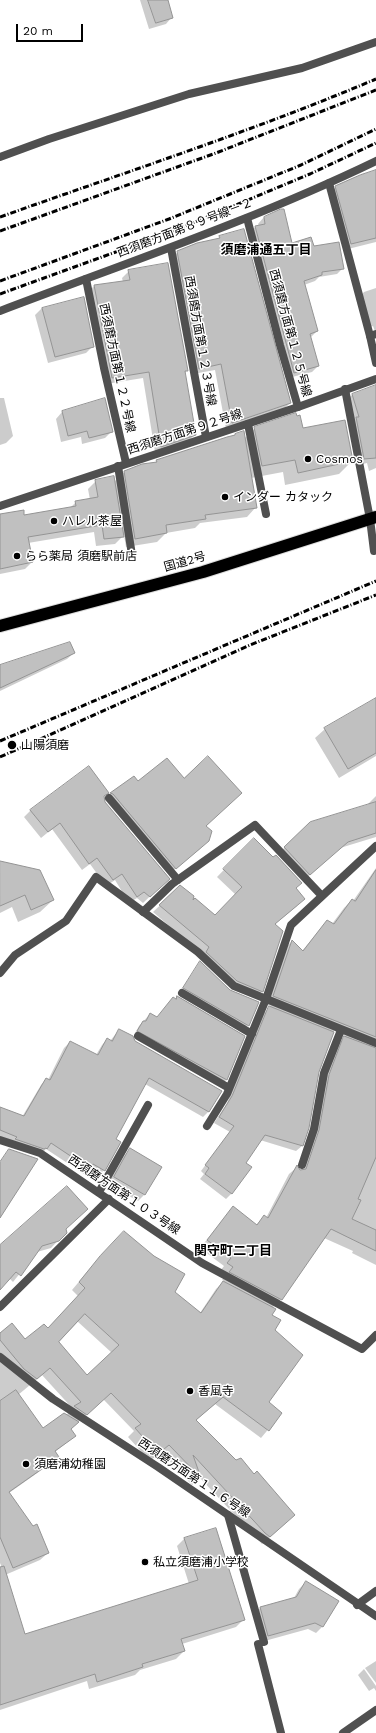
<!DOCTYPE html>
<meta charset="utf-8">
<style>
body{margin:0}
#map{position:relative;width:376px;height:1733px;overflow:hidden;background:#fff;font-family:"Work Sans",sans-serif}
canvas{display:block}
.scale{position:absolute;left:16px;top:24px;width:67px;height:18px;box-sizing:border-box;border:2px solid #000;border-top:0;padding-left:5px;font-size:12px;line-height:14px;white-space:nowrap;color:#000;-webkit-text-stroke:3px #fff;paint-order:stroke}
</style>
<div id="map">
<canvas width="376" height="1733"></canvas>
<div class="scale">20 m</div>
</div>
<script>
const c = document.querySelector('canvas').getContext('2d');
c.lineJoin = 'round';
function fill(path, color) { c.fillStyle = color; c.fill(path, 'evenodd'); }
function trace(path, color, width, dash) { c.strokeStyle = color; c.lineWidth = width; c.lineCap = dash ? 'butt' : 'round'; c.setLineDash(dash || []); c.stroke(path); }
function label(font, color, halo, rows, align = 'center') {
  c.font = font + ' "Work Sans","Noto Sans JP",sans-serif'; c.lineWidth = 3; c.setLineDash([]); c.textBaseline = 'middle'; c.strokeStyle = halo; c.fillStyle = color; for (const [text, x, y, turn = 0] of rows) {
    c.save(); c.translate(x, y); c.rotate((+turn || 0) * Math.PI / 180); c.textAlign = isNaN(turn) ? turn : align; if (halo) c.strokeText(text, 0, 0); c.fillText(text, 0, 0); c.restore();
  }
}
fill(new Path2D(`
 M 140,0 L 167,0 L 172,17 L 166,24 L 149,29 Z
 M 376,171 L 376,242 L 344,250 L 329,194 L 336,187 Z
 M 264,217 L 291,244 L 313,247 L 343,268 L 337,274 L 319,277 L 315,281 L 304,285 L 317,331 L 310,338 L 318,366 L 312,372 L 288,378 L 249,233 L 255,227 L 259,226 L 258,224 Z
 M 220,236 L 290,403 L 284,409 L 226,429 L 215,370 L 193,374 L 171,258 L 178,252 L 217,240 Z
 M 129,271 L 187,370 L 184,373 L 195,435 L 188,441 L 155,452 L 143,378 L 106,384 L 88,292 L 94,286 L 123,282 L 122,278 Z
 M 376,288 L 376,334 L 373,326 L 368,328 L 358,299 L 364,292 Z
 M 42,308 L 93,346 L 86,353 L 48,363 L 35,315 Z
 M 376,386 L 376,468 L 369,471 L 367,463 L 358,465 L 345,401 L 352,395 Z
 M 0,398 L 4,398 L 13,436 L 6,443 L 0,445 Z
 M 62,412 L 112,431 L 105,438 L 82,444 L 81,437 L 61,442 L 56,419 Z
 M 255,428 L 302,429 L 352,461 L 339,474 L 285,485 L 283,472 L 251,478 L 256,507 L 247,517 L 200,523 L 195,528 L 166,533 L 157,542 L 126,547 L 124,535 L 115,544 L 96,546 L 94,532 L 28,543 L 32,562 L 25,569 L 0,574 L 0,515 L 23,516 L 70,508 L 76,502 L 90,500 L 88,489 L 96,481 L 114,482 L 125,471 L 154,463 L 157,461 L 235,435 L 244,439 Z
 M 74,653 L 67,659 L 0,691 L 0,666 Z
 M 376,699 L 376,756 L 339,778 L 315,738 L 325,729 Z
 M 134,777 L 138,782 L 205,826 L 200,849 L 169,874 L 104,799 Z
 M 108,793 L 103,797 L 104,802 L 168,879 L 143,903 L 137,898 L 129,903 L 115,880 L 106,886 L 90,864 L 82,870 L 52,829 L 41,838 L 24,817 L 31,810 Z
 M 376,796 L 376,837 L 340,848 L 303,881 L 278,854 L 310,823 L 369,805 L 368,804 Z
 M 254,839 L 295,889 L 297,906 L 274,925 L 262,991 L 255,998 L 230,988 L 203,955 L 153,912 L 180,886 L 191,903 L 215,916 L 236,895 L 217,877 Z
 M 0,862 L 53,900 L 40,912 L 18,922 L 12,907 L 0,913 Z
 M 376,868 L 376,1265 L 352,1253 L 353,1251 L 324,1238 L 281,1299 L 272,1308 L 271,1316 L 274,1330 L 268,1402 L 281,1414 L 261,1438 L 215,1404 L 195,1421 L 287,1522 L 262,1544 L 200,1478 L 192,1485 L 161,1452 L 150,1461 L 128,1437 L 134,1431 L 103,1399 L 70,1430 L 75,1436 L 55,1452 L 58,1457 L 50,1464 L 9,1493 L 48,1553 L 40,1560 L 5,1575 L 0,1563 L 0,1334 L 25,1340 L 47,1329 L 78,1296 L 72,1290 L 93,1265 L 116,1240 L 173,1292 L 200,1313 L 216,1289 L 224,1281 L 222,1280 L 226,1275 L 220,1271 L 224,1266 L 200,1248 L 233,1208 L 256,1225 L 264,1217 L 266,1218 L 289,1174 L 297,1167 L 301,1172 L 312,1139 L 322,1083 L 337,1045 L 346,1036 L 334,1031 L 318,1072 L 302,1146 L 296,1151 L 260,1140 L 245,1163 L 232,1193 L 226,1199 L 200,1179 L 204,1174 L 201,1171 L 230,1132 L 214,1123 L 227,1103 L 264,1013 L 271,1006 L 266,1004 L 284,949 L 292,941 L 302,951 L 327,921 L 332,924 L 344,908 L 352,900 L 353,901 ZM 77,1321 L 112,1353 L 87,1376 L 58,1342 ZM 42,1375 L 73,1409 L 66,1415 L 43,1429 L 18,1395 Z
 M 200,963 L 248,1025 L 243,1030 L 179,993 Z
 M 178,997 L 244,1037 L 226,1080 L 222,1084 L 134,1035 L 139,1026 L 150,1014 L 157,1018 L 173,998 L 175,1000 Z
 M 119,1030 L 135,1042 L 209,1111 L 203,1117 L 145,1084 L 114,1139 L 104,1170 L 98,1176 L 88,1170 L 84,1174 L 46,1149 L 41,1154 L 0,1138 L 0,1108 L 22,1117 L 41,1085 L 46,1079 L 48,1080 L 64,1048 L 70,1042 L 96,1055 L 102,1045 L 107,1039 L 110,1041 Z
 M 130,1149 L 144,1195 L 138,1201 L 108,1184 L 124,1156 Z
 M 65,1229 L 66,1232 L 51,1248 L 37,1252 L 13,1282 L 9,1278 L 0,1289 L 0,1247 Z
 M 185,1538 L 244,1619 L 236,1627 L 182,1644 L 184,1651 L 176,1659 L 140,1670 L 135,1675 L 89,1689 L 87,1681 L 0,1710 L 0,1593 L 24,1635 L 189,1584 L 177,1546 Z
 M 306,1582 L 322,1627 L 316,1633 L 308,1629 L 261,1642 L 254,1615 L 260,1608 L 294,1598 L 299,1589 Z
 M 376,1661 L 376,1683 L 365,1668 Z
 M 364,1669 L 376,1686 L 376,1691 L 374,1688 L 369,1691 L 358,1675 Z`), '#0003');
const building = new Path2D(`
 M 148,0 L 168,0 L 173,18 L 156,23 Z
 M 376,170 L 376,238 L 351,244 L 335,186 L 360,175 Z
 M 281,209 L 284,209 L 292,243 L 311,237 L 314,246 L 339,242 L 344,269 L 322,272 L 322,275 L 304,281 L 318,331 L 310,334 L 319,366 L 294,373 L 255,226 L 265,224 L 264,217 Z
 M 244,229 L 291,403 L 232,423 L 221,364 L 199,369 L 177,251 L 197,243 L 220,238 L 219,236 Z
 M 168,263 L 188,371 L 185,371 L 196,435 L 161,447 L 149,372 L 112,378 L 94,285 L 130,280 L 128,270 Z
 M 84,297 L 94,347 L 55,357 L 42,308 Z
 M 376,385 L 376,458 L 364,459 L 356,417 L 359,417 L 352,394 Z
 M 105,398 L 113,432 L 89,438 L 87,431 L 68,436 L 62,411 Z
 M 296,413 L 297,416 L 300,415 L 303,428 L 345,420 L 353,461 L 298,473 L 295,460 L 262,466 L 254,427 Z
 M 244,431 L 257,508 L 205,515 L 206,519 L 166,525 L 167,533 L 135,539 L 124,471 L 142,464 L 157,462 L 156,460 L 227,437 L 235,435 L 235,434 Z
 M 114,476 L 124,537 L 104,539 L 102,525 L 28,537 L 33,562 L 0,569 L 0,514 L 24,510 L 24,515 L 76,506 L 75,501 L 98,497 L 95,480 Z
 M 70,642 L 75,653 L 0,688 L 0,665 Z
 M 376,698 L 376,753 L 348,769 L 324,728 Z
 M 208,756 L 242,793 L 206,826 L 212,831 L 209,841 L 176,869 L 113,794 L 110,793 L 134,776 L 138,781 L 167,758 L 184,778 Z
 M 89,766 L 109,793 L 104,796 L 105,802 L 170,879 L 150,897 L 144,892 L 137,897 L 122,874 L 113,880 L 97,858 L 89,864 L 60,823 L 48,832 L 30,810 Z
 M 376,802 L 376,833 L 348,842 L 310,875 L 284,847 L 310,822 Z
 M 254,838 L 273,857 L 276,855 L 302,883 L 296,888 L 305,899 L 275,924 L 283,931 L 263,992 L 237,981 L 206,952 L 209,947 L 159,905 L 180,885 L 194,896 L 193,900 L 195,898 L 215,915 L 242,887 L 223,869 Z
 M 0,861 L 40,870 L 54,900 L 31,910 L 25,895 L 0,906 Z
 M 376,870 L 376,1037 L 273,996 L 292,940 L 303,951 L 327,920 L 334,924 L 352,899 L 355,901 Z
 M 200,961 L 230,990 L 259,1002 L 249,1026 L 183,988 Z
 M 177,996 L 245,1036 L 227,1080 L 137,1031 L 143,1021 L 146,1021 L 150,1013 L 157,1017 L 173,997 L 176,999 Z
 M 269,1006 L 334,1032 L 319,1072 L 309,1128 L 303,1146 L 265,1135 L 246,1163 L 252,1167 L 232,1194 L 205,1174 L 209,1168 L 205,1165 L 234,1126 L 219,1117 L 232,1096 Z
 M 119,1029 L 133,1036 L 135,1041 L 222,1091 L 209,1112 L 149,1078 L 116,1139 L 121,1142 L 105,1171 L 93,1164 L 90,1169 L 51,1143 L 47,1149 L 46,1148 L 44,1149 L 15,1139 L 17,1137 L 0,1130 L 0,1107 L 24,1116 L 46,1078 L 50,1080 L 70,1041 L 98,1055 L 107,1038 L 112,1041 Z
 M 344,1036 L 376,1048 L 376,1157 L 358,1199 L 361,1200 L 352,1219 L 376,1230 L 376,1251 L 331,1229 L 282,1300 L 229,1272 L 233,1267 L 227,1263 L 231,1258 L 207,1240 L 233,1206 L 257,1225 L 264,1215 L 268,1218 L 297,1165 L 300,1170 L 306,1169 L 319,1130 L 329,1075 Z
 M 130,1148 L 162,1167 L 145,1195 L 114,1177 Z
 M 9,1149 L 38,1159 L 0,1218 L 0,1162 Z
 M 67,1186 L 88,1209 L 66,1229 L 67,1233 L 59,1241 L 42,1246 L 21,1276 L 16,1272 L 0,1290 L 0,1245 Z
 M 124,1231 L 154,1256 L 185,1274 L 175,1292 L 201,1313 L 223,1281 L 276,1309 L 272,1315 L 281,1320 L 275,1330 L 303,1355 L 269,1402 L 282,1413 L 269,1431 L 223,1397 L 196,1420 L 236,1460 L 241,1458 L 254,1474 L 257,1471 L 295,1515 L 270,1537 L 265,1533 L 193,1455 L 201,1478 L 169,1445 L 158,1454 L 135,1428 L 141,1424 L 111,1393 L 87,1415 L 74,1406 L 81,1402 L 50,1368 L 37,1379 L 24,1369 L 0,1340 L 0,1333 L 12,1323 L 25,1339 L 44,1324 L 48,1328 L 85,1288 L 79,1282 L 100,1256 ZM 85,1314 L 119,1345 L 87,1375 L 59,1342 Z
 M 16,1390 L 43,1428 L 64,1413 L 79,1422 L 71,1429 L 76,1436 L 55,1451 L 59,1457 L 9,1492 L 33,1526 L 37,1524 L 49,1553 L 13,1568 L 0,1537 L 0,1401 Z
 M 216,1528 L 245,1620 L 181,1639 L 185,1651 L 142,1664 L 143,1667 L 97,1682 L 95,1674 L 0,1705 L 0,1567 L 4,1566 L 25,1634 L 198,1580 L 184,1538 Z
 M 306,1581 L 339,1601 L 323,1627 L 315,1623 L 268,1636 L 260,1607 L 296,1597 Z`);
fill(building, '#c0c0c0');
trace(building, '#949494', 1);
const highway = new Path2D(`
 M 0,626 L 203,572 L 376,517`);
trace(highway, '#dbdbdb', 14);
trace(new Path2D(`
 M 0,157 L 49,139 L 189,94 L 302,68 L 376,42
 M 329,183 L 370,336
 M 247,218 L 280,345 L 298,407
 M 171,248 L 206,437
 M 86,279 L 104,368 L 126,463
 M 248,424 L 266,514
 M 118,466 L 132,555
 M 109,798 L 178,880
 M 143,912 L 172,884 L 255,825 L 322,896
 M 182,993 L 252,1034
 M 138,1036 L 229,1088
 M 207,1126 L 227,1094 L 266,999 L 291,925 L 376,846
 M 302,1165 L 314,1129 L 324,1073 L 341,1030
 M 228,1515 L 264,1642
 M 258,1644 L 281,1733`), '#505050', 8);
trace(new Path2D(`
 M 0,311 C 126,263 254,220 376,161
 M 376,334 L 370,336 L 376,363
 M 345,389 L 370,519 L 374,551
 M 0,506 L 298,407 L 376,379
 M 0,973 L 15,955 L 66,921 L 96,877 L 198,952 L 234,986 L 376,1043
 M 0,1140 L 40,1153 L 202,1263 L 362,1349 L 376,1335
 M 99,1192 L 148,1105
 M 0,1307 L 109,1199
 M 0,1357 L 53,1399 L 158,1467 L 376,1616
 M 357,1605 L 376,1591
 M 343,1733 L 376,1710`), '#505050', 8);
trace(highway, '#000', 12);
trace(new Path2D(`
 M 0,217 C 126,172 253,131 376,79
 M 0,231 L 216,153 L 376,90
 M 0,281 L 169,219 L 301,165 L 376,129
 M 0,294 L 171,232 L 310,174 L 376,143
 M 0,741 L 376,581
 M 0,757 L 250,645 L 376,595`), '#000', 3, [6, 2, 1, 2]);
for (const [x, y, r, color] of [
 [308,459,4,"#000"],
 [225,497,4,"#000"],
 [54,521,4,"#000"],
 [17,556,4,"#000"],
 [12,745,5,"#000"],
 [190,1391,4,"#000"],
 [26,1464,4,"#000"],
 [145,1562,4,"#000"]
]) { const dot = new Path2D(); dot.arc(x, y, r, 0, 2 * Math.PI); c.fillStyle = color; c.fill(dot); trace(dot, '#fff', 1.5); }
label('12px', '#000', '#fff', [
 ["西須磨方面第８９号線－２",185,228,-21],
 ["西須磨方面第１２５号線",290,333,75],
 ["西須磨方面第１２３号線",200,341,80],
 ["西須磨方面第１２２号線",117,368,78],
 ["西須磨方面第９２号線",185,432,-18],
 ["国道2号",185,562,-16],
 ["西須磨方面第１０３号線",124,1195,34],
 ["西須磨方面第１１６号線",194,1478,34]
]);
label('12px', '#000', '#fff', [
 ["Cosmos",316,459],
 ["インダー カタック",233,497],
 ["ハレル茶屋",62,521],
 ["らら薬局 須磨駅前店",25,556],
 ["山陽須磨",21,745],
 ["香風寺",198,1391],
 ["須磨浦幼稚園",34,1464],
 ["私立須磨浦小学校",153,1562]
], 'left');
label('bold 13px', '#000', '#fff', [
 ["須磨浦通五丁目",266,250],
 ["関守町二丁目",233,1251]
]);
</script>
